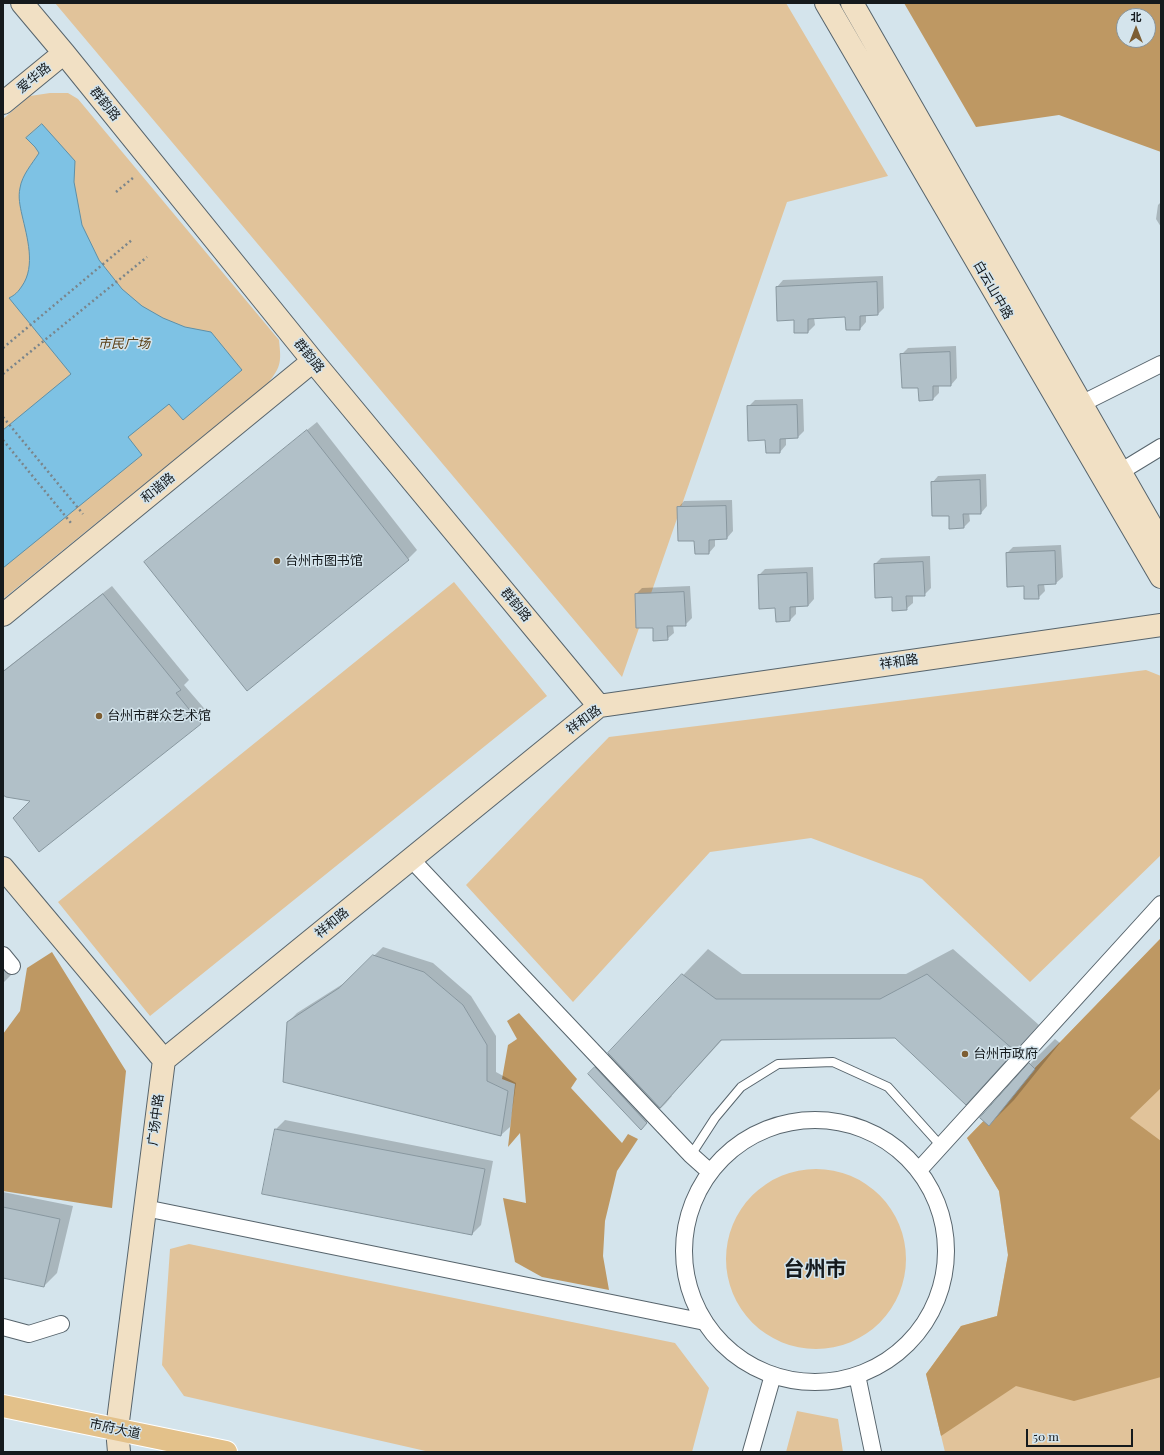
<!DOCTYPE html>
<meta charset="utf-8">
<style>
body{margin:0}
#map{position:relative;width:1164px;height:1455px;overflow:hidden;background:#d4e4ec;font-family:"Playfair Display","Noto Sans SC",serif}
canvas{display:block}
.frame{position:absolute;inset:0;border:4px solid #151a1d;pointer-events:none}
.north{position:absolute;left:1116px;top:8px;width:40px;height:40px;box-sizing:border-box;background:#d4e4ec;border:1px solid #889399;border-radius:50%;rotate:0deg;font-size:11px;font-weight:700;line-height:16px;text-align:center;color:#151a1d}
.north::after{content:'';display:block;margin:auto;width:14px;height:18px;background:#7d5e33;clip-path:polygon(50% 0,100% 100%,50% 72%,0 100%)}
.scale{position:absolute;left:1026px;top:1429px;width:107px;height:18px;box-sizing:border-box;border:2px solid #151a1d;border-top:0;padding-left:5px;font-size:12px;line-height:14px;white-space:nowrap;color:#151a1d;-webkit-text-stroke:3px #d4e4ec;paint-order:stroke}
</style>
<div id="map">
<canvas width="1164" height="1455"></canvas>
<div class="frame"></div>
<div class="north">北</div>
<div class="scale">50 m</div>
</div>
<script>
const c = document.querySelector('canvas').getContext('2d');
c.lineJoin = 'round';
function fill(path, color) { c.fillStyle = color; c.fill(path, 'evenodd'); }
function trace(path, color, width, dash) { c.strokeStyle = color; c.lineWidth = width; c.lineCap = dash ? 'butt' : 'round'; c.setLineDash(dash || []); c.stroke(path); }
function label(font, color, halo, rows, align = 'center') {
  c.font = font + ' "Playfair Display","Noto Sans SC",serif'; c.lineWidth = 3; c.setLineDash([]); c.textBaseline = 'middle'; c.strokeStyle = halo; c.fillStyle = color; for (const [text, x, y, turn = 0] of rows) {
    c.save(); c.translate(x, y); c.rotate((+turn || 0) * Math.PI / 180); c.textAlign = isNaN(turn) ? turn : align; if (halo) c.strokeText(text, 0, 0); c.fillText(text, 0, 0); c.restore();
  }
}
fill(new Path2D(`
 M 55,3 L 786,3 L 888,176 L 787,202 L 622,677 Z
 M 50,93 L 68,93 L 78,99 L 279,340 C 281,361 282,366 268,383 L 3,599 L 3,119 L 30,96 Z
 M 454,582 L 547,696 L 150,1016 L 58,902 Z
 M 1146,670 L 1161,676 L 1161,855 L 1030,982 L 922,879 L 811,838 L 710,852 L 573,1002 L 466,885 L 609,737 Z
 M 1161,938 L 1161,1452 L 945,1452 L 926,1374 L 961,1326 L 997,1316 L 1008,1255 L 999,1191 L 967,1138 Z
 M726 1259a90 90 0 1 1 180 0a90 90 0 1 1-180 0Z
 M 189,1244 L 675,1343 L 709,1388 L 692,1452 L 430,1452 L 184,1396 L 162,1365 L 170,1249 Z
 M 797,1411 L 838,1419 L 843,1452 L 786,1452 Z`), '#e1c39a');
fill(new Path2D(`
 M 904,3 L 1161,3 L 1161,152 L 1059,115 L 976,127 ZM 1124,16 L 1148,16 L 1148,40 L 1124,40 Z
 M 1161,938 L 1161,1088 L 1130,1118 L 1161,1141 L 1161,1377 L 1074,1401 L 1016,1386 L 941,1436 L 926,1374 L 961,1326 L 997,1316 L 1008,1255 L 999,1191 L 967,1138 Z
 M 52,952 L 126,1071 L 112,1208 L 3,1191 L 3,1034 L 20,1011 L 27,968 Z
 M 519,1013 L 577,1079 L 571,1088 L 622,1143 L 628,1134 L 638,1139 L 617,1171 L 605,1221 L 603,1256 L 609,1290 L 542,1277 L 515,1262 L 503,1198 L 526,1203 L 520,1133 L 508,1147 L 515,1084 L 502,1079 L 508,1045 L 517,1039 L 507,1021 Z`), '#be9863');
const water = new Path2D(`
 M 42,124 L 75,161 L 74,182 L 82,225 L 99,260 L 122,289 L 142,306 L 163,318 L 185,327 L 211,332 L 242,370 L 183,420 L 169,404 L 128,437 L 142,455 L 3,568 L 3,430 L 71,374 L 9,298 C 15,295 18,292 22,286 C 36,266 27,237 22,215 C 20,206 18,197 20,188 C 22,175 32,164 39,153 L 35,147 L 26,138 Z`);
fill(water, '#7ec2e4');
trace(water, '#5e90a8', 1);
fill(new Path2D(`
 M 1161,202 L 1161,227 L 1156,219 L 1158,205 Z
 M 883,276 L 884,308 L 878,314 L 866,315 L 866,322 L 860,329 L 846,316 L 814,318 L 815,325 L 808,332 L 795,332 L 795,319 L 777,287 L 783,280 Z
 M 956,346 L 957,378 L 951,385 L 939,385 L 939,393 L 933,399 L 919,387 L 901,355 L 908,348 Z
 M 803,399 L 804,431 L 798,437 L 786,438 L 786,445 L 780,452 L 766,439 L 748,407 L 755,400 Z
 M 317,422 L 417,550 L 408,559 L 247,690 L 146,562 L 154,553 Z
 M 986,474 L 987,506 L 981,513 L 969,513 L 970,521 L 963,528 L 950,515 L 932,483 L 938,476 Z
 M 732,500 L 733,531 L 727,538 L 715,538 L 715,546 L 709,553 L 678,508 L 684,501 Z
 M 1061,545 L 1063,577 L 1056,583 L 1044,584 L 1045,591 L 1038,598 L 1024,585 L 1007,553 L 1013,547 Z
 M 930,556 L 931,588 L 924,595 L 913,595 L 913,603 L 906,609 L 893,596 L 875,564 L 881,558 Z
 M 813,567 L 814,599 L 808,606 L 796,606 L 796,614 L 790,620 L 776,607 L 759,575 L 765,569 Z
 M 112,586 L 189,680 L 184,685 L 209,714 L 200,723 L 40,850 L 32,800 L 3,794 L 3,671 Z
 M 690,586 L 692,618 L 685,625 L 673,625 L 674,633 L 667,639 L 654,627 L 636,594 L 642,588 Z
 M 383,947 L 433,963 L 471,996 L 496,1036 L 496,1072 L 516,1083 L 510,1127 L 501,1135 L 288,1022 L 297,1013 L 349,980 Z
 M 708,949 L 742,974 L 906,974 L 953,949 L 1039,1025 L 991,1078 L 966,1103 L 895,1037 L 723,1039 L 671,1096 L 672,1096 L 666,1103 L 641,1128 L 595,1068 Z
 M 3,952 L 17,969 L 3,983 Z
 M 1055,1039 L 1060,1043 L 1014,1100 L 989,1125 L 1030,1064 Z
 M 285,1120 L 493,1161 L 481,1225 L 472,1234 L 276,1129 Z
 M 3,1192 L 73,1206 L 57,1273 L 44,1286 L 3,1277 Z`), '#0003');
const building = new Path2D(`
 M 877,282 L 878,315 L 860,316 L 860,330 L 846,330 L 845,317 L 808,319 L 808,333 L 794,333 L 794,320 L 777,321 L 776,287 Z
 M 950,352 L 951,386 L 933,386 L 933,400 L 919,401 L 918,388 L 902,388 L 900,354 Z
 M 797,405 L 798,438 L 780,439 L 780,453 L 766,453 L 765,440 L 748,441 L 747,406 Z
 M 307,430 L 409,560 L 247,691 L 144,562 Z
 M 980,480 L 981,514 L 963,514 L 964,528 L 949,529 L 949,516 L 932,516 L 931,482 Z
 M 726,506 L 727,539 L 709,540 L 709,554 L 695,554 L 694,541 L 678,541 L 677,507 Z
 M 1055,551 L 1056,584 L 1038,585 L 1039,599 L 1024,599 L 1024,586 L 1007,587 L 1006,553 Z
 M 923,562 L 925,596 L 906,596 L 907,610 L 892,611 L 892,597 L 875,598 L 874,564 Z
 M 807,573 L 808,606 L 790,607 L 790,621 L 776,622 L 775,608 L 759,609 L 758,575 Z
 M 684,592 L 686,626 L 667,626 L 668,640 L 653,641 L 653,628 L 636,628 L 635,594 Z
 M 103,594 L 181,690 L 176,693 L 201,724 L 39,852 L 13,818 L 30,801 L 6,797 L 3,795 L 3,672 Z
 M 373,955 L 424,972 L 463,1005 L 487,1045 L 487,1081 L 508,1091 L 501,1136 L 283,1082 L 287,1022 L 339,988 Z
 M 682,974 L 716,999 L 880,999 L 927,974 L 1015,1051 L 966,1105 L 895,1038 L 721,1040 L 660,1108 L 608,1053 Z
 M 1029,1063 L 1035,1069 L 989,1126 L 980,1118 Z
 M 595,1067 L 647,1123 L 641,1130 L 588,1074 Z
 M 275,1129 L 485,1169 L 472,1235 L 262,1194 Z
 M 3,1207 L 60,1219 L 44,1287 L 3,1278 Z`);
fill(building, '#b1c0c8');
trace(building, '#88979f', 1);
const lane = new Path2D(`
 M 691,1155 L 715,1118 L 741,1087 L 778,1064 L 833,1062 L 888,1087 L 941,1146`);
const street = new Path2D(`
 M 1081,404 L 1161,364
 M 1120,472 L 1161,447
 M 411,859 L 691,1155 L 710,1172
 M 3,955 L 12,966
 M684 1251a131 131 0 1 1 262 0a131 131 0 1 1-262 0Z
 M 919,1170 L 1161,904
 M 145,1208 L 705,1322
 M 3,1327 L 29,1334 L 61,1324
 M 857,1375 L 873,1452
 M 751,1452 L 773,1375`);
const secondary = new Path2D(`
 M 22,3 L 64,53 L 313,361 L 599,706
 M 826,3 L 1161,577
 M 852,3 L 1161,543
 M 3,103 L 64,53
 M 3,615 L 313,361
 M 3,868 L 164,1060 L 117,1429 L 119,1452
 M 164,1060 L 599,706 L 1161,625`);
const primary = new Path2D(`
 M 3,1406 L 226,1452`);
trace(lane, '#57646c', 10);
trace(street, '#57646c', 18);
trace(secondary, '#57646c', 24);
trace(primary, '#fff', 24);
trace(new Path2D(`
 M 116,192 L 134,177
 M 3,348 L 133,239
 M 3,374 L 147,257
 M 3,417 L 83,514
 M 3,440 L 71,523`), '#7a858b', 2.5, [2, 3]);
trace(lane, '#fff', 8);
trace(street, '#fff', 16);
trace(secondary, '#f1e0c4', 22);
trace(primary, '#e3c18a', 22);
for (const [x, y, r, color] of [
 [277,561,4,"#7d5e33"],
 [99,716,4,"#7d5e33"],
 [965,1054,4,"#7d5e33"]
]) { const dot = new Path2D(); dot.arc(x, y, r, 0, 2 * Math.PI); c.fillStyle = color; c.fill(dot); trace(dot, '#d4e4ec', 1.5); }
label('13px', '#151a1d', '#d4e4ec', [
 ["爱华路",34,78,-39],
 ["群韵路",105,104,51],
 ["白云山中路",993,290,60],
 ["群韵路",309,356,51],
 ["和谐路",158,488,-39],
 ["群韵路",516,605,50],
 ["祥和路",899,662,-8],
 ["祥和路",584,720,-36],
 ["祥和路",332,923,-39],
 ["广场中路",156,1120,-83],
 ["市府大道",115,1429,12]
]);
label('italic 13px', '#593e14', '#d4e4ec', [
 ["市民广场",124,344]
]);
label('13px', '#151a1d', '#d4e4ec', [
 ["台州市图书馆",285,561],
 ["台州市群众艺术馆",107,716],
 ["台州市政府",973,1054]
], 'left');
label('bold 21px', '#151a1d', '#d4e4ec', [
 ["台州市",815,1269]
]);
</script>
